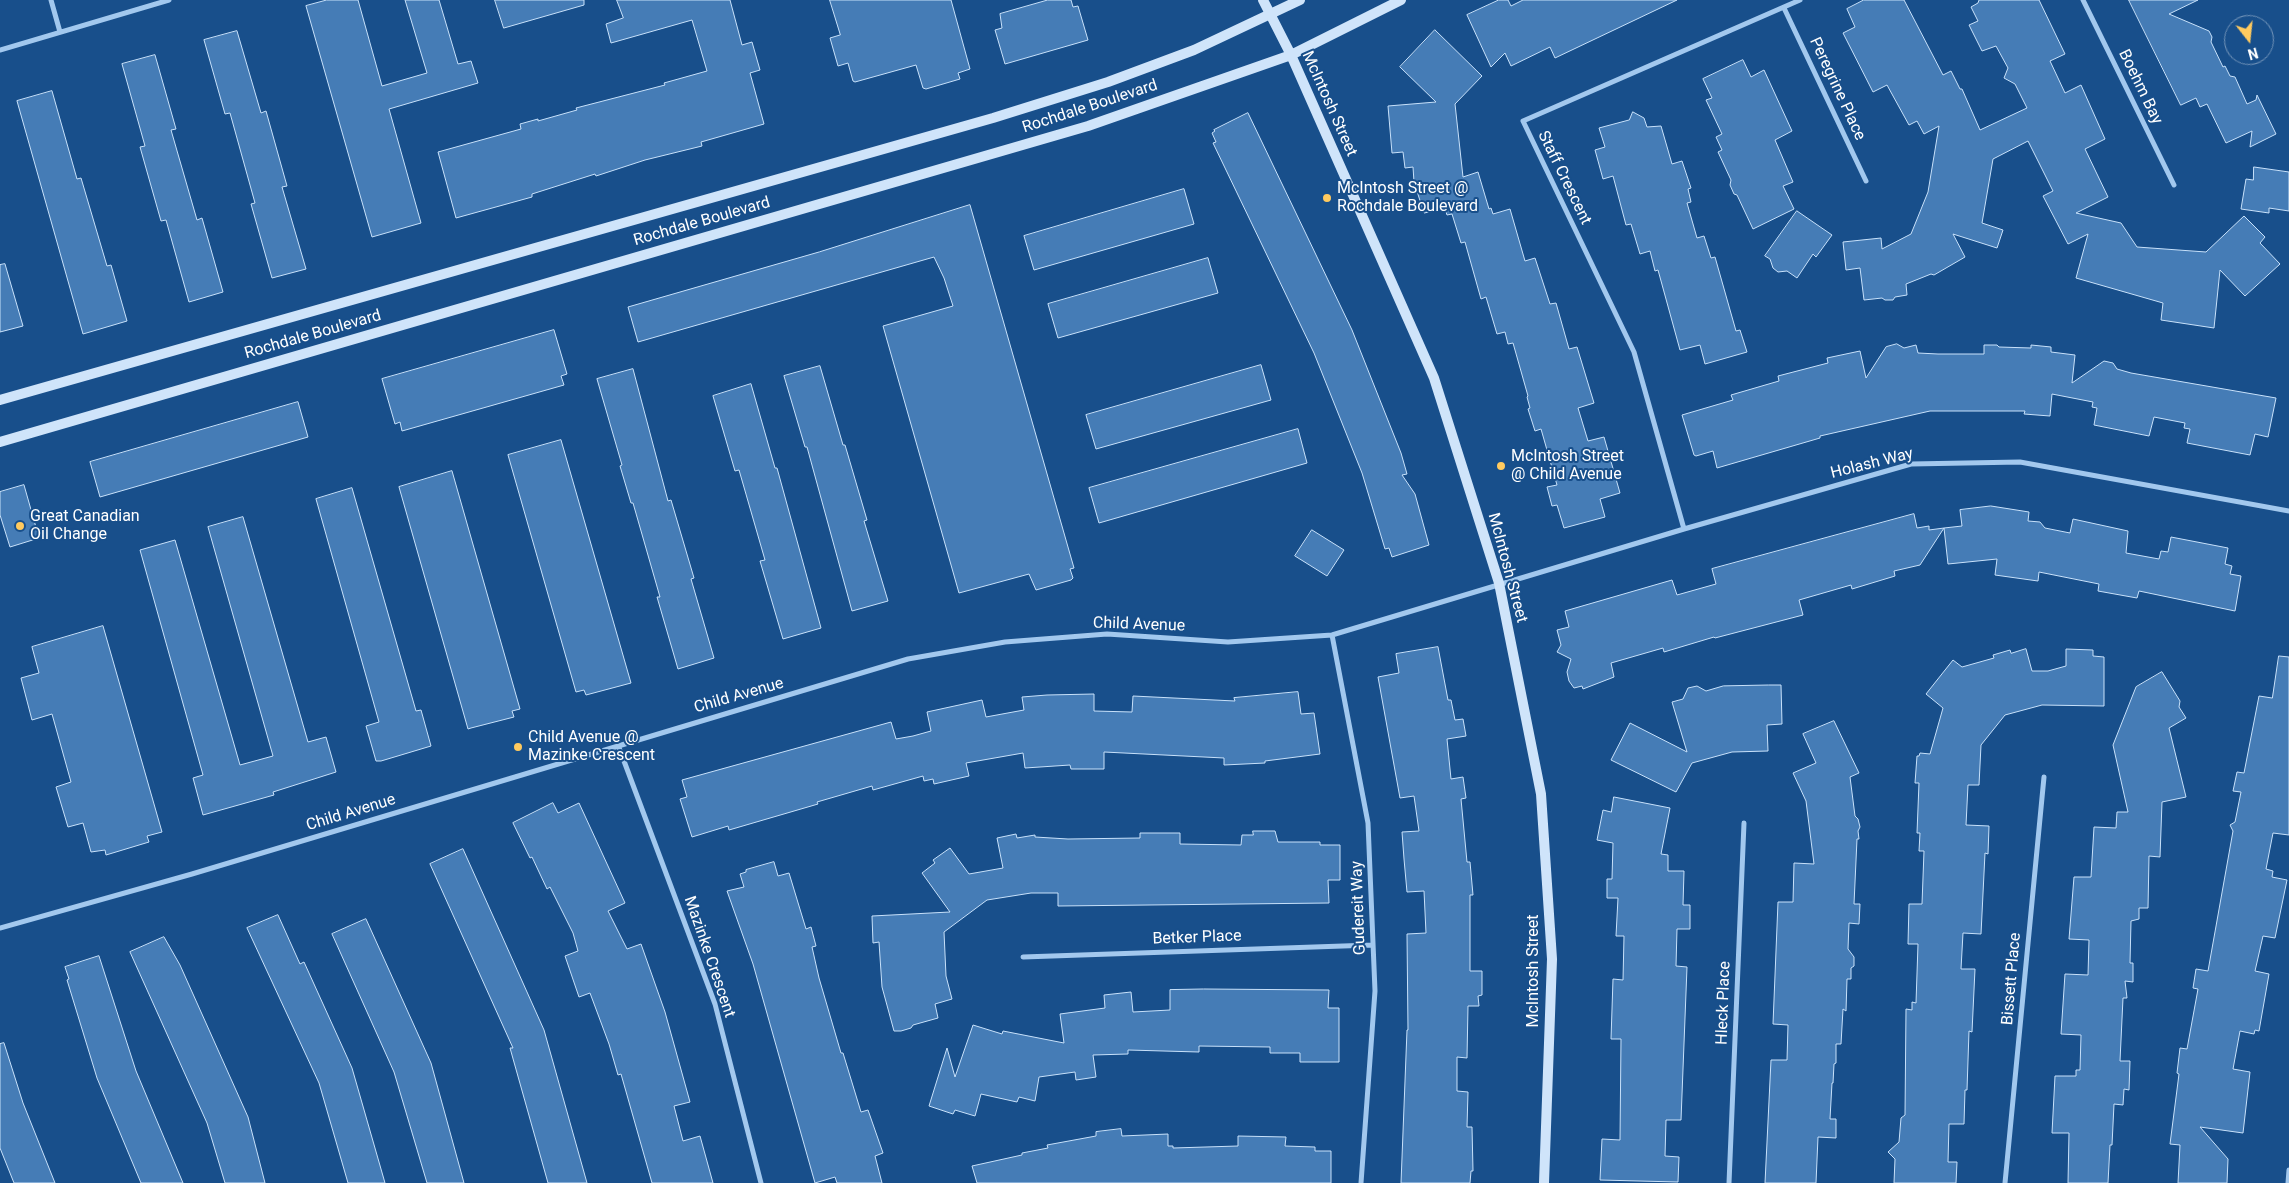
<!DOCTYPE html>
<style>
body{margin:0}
#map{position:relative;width:2289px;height:1183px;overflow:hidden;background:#184f8b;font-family:Roboto,sans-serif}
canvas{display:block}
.north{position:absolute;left:2224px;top:15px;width:50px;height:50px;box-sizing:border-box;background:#184f8b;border:1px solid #7495b9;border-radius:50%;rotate:164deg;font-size:14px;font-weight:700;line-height:20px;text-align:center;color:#fff}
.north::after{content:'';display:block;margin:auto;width:18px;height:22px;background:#ffca5f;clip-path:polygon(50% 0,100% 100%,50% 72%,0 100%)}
</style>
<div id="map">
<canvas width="2289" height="1183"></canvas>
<div class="north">N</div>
</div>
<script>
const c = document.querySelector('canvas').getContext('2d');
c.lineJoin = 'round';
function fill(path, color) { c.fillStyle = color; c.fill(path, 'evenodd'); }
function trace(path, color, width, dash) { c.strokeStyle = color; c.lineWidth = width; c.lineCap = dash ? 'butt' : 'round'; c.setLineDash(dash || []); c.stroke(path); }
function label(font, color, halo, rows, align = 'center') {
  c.font = font + ' Roboto,sans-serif'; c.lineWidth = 4; c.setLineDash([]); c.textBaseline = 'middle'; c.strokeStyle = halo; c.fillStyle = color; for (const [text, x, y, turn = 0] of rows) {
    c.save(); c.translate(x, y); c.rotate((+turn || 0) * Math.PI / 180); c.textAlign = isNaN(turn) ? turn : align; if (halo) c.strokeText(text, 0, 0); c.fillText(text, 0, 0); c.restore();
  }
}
const building = new Path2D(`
 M 327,0 L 358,0 L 382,86 L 427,73 L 405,0 L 439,0 L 458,64 L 471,61 L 478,83 L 389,109 L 421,223 L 372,237 L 306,6 Z
 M 495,0 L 584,0 L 584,5 L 504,28 Z
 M 617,0 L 730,0 L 742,45 L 752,42 L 760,70 L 750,73 L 764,124 L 701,142 L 702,146 L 645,160 L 596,176 L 595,174 L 532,194 L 532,197 L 456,218 L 438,152 L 521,129 L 520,124 L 538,119 L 538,121 L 577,110 L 576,108 L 665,85 L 664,83 L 707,71 L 692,20 L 611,43 L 606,24 L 623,18 Z
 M 830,0 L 951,0 L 970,69 L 958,73 L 960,79 L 926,89 L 923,88 L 916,65 L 855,82 L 853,81 L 848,63 L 838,66 L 830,38 L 840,35 Z
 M 1048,0 L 1071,0 L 1073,7 L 1078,6 L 1088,40 L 1005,64 L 995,30 L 1002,28 L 1000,14 Z
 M 1499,0 L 1508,0 L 1511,6 L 1523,0 L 1677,0 L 1555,58 L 1550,47 L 1511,66 L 1505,53 L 1491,67 L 1467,15 Z
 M 1864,0 L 1904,0 L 1943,75 L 1951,71 L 1960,89 L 1962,89 L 1980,130 L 2027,108 L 2015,84 L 2004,78 L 2008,68 L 1996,46 L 1982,51 L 1969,25 L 1978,21 L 1971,7 L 1978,3 L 1979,0 L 2039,0 L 2065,54 L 2050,61 L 2065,93 L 2081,85 L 2105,139 L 2085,149 L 2108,197 L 2076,213 L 2121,223 L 2137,247 L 2206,252 L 2244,216 L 2265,237 L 2260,243 L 2280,264 L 2245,296 L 2220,270 L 2214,328 L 2161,320 L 2163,303 L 2076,278 L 2088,234 L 2068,244 L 2043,196 L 2053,191 L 2028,141 L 1993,159 L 1982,223 L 2003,230 L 1997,248 L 1953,234 L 1965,257 L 1934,275 L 1931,274 L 1906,284 L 1907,295 L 1895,297 L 1893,300 L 1885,300 L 1882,298 L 1864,300 L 1860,268 L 1846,270 L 1843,242 L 1881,238 L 1882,249 L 1911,234 L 1928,192 L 1939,126 L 1924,134 L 1917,121 L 1909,125 L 1887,85 L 1873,92 L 1843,33 L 1855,27 L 1847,9 Z
 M 2129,0 L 2198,0 L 2169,14 L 2209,31 L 2212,37 L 2211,42 L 2223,67 L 2225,66 L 2230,76 L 2235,77 L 2247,104 L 2256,100 L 2257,95 L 2276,134 L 2250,147 L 2252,131 L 2226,143 L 2207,104 L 2200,107 L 2196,98 L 2181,105 Z
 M 1435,30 L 1482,76 L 1455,104 L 1463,177 L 1478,172 L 1489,209 L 1491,208 L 1493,214 L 1510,209 L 1525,261 L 1535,258 L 1550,304 L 1556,303 L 1569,349 L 1577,347 L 1594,403 L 1578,408 L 1588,441 L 1604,437 L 1620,493 L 1600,499 L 1605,517 L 1564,528 L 1557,505 L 1552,506 L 1547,487 L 1557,485 L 1541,429 L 1535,431 L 1528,409 L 1530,408 L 1527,397 L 1528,396 L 1513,343 L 1508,344 L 1505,332 L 1497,334 L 1486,297 L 1481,299 L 1465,242 L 1461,243 L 1452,214 L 1447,215 L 1445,209 L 1424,213 L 1414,182 L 1413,167 L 1405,168 L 1403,152 L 1392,153 L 1388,106 L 1436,102 L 1400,67 Z
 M 237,31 L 261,113 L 266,111 L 287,186 L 282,187 L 306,269 L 272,278 L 251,204 L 255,203 L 230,113 L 225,114 L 204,40 Z
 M 155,55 L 176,129 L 171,130 L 197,220 L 202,218 L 223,292 L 189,302 L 166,220 L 161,221 L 140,147 L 145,146 L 122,64 Z
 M 1743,60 L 1751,77 L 1764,70 L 1792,131 L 1775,140 L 1793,182 L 1783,186 L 1794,209 L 1753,229 L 1737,195 L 1734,194 L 1730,185 L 1731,180 L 1718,152 L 1722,150 L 1716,137 L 1722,134 L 1706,100 L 1712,98 L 1703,79 Z
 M 52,91 L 77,179 L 81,178 L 107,266 L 111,265 L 127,321 L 83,334 L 17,101 Z
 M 1633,112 L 1644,118 L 1647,127 L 1661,126 L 1672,164 L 1682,161 L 1691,188 L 1688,189 L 1691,202 L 1687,203 L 1697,238 L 1704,236 L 1711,258 L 1715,257 L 1736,331 L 1740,330 L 1747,352 L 1705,364 L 1700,345 L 1680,350 L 1658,270 L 1655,271 L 1650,251 L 1640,254 L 1631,224 L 1626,225 L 1613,176 L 1603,179 L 1595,150 L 1605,147 L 1599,128 L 1629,120 Z
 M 1248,113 L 1352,330 L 1401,453 L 1407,474 L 1402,475 L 1415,494 L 1429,545 L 1392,557 L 1389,548 L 1385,549 L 1362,473 L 1314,353 L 1213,143 L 1216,142 L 1212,133 L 1215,131 L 1214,130 Z
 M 2254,167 L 2289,172 L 2289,211 L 2269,208 L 2269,213 L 2241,209 L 2246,179 L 2253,180 Z
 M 1184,189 L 1194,224 L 1034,270 L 1024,236 Z
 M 970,205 L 1074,568 L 1070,569 L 1073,578 L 1071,580 L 1036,590 L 1029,574 L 959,593 L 883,326 L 953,306 L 944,278 L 934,257 L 638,342 L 628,307 L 819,252 Z
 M 1797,211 L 1832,235 L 1816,257 L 1813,254 L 1797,278 L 1787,271 L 1778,272 L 1773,268 L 1770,259 L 1765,256 Z
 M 1208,258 L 1218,293 L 1058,338 L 1048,304 Z
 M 5,264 L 23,326 L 0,332 L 0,265 Z
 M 554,330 L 567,374 L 561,376 L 564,385 L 402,431 L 400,422 L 395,424 L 382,379 Z
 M 1897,344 L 1904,348 L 1916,345 L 1918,353 L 1938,354 L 1984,354 L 1984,345 L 1997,345 L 1999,347 L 2031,348 L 2031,345 L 2051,347 L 2051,352 L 2075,355 L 2072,383 L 2104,361 L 2113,363 L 2117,369 L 2131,373 L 2276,398 L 2268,437 L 2255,434 L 2250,455 L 2187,443 L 2190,429 L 2184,428 L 2185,423 L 2154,417 L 2149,436 L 2094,425 L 2097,408 L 2092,407 L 2093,402 L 2052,394 L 2050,416 L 2024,414 L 2025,411 L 1930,411 L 1820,436 L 1820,438 L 1717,468 L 1713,451 L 1696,456 L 1694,455 L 1682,415 L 1733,400 L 1731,395 L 1779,381 L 1778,376 L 1828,363 L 1827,358 L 1860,351 L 1866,378 L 1886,347 Z
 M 1261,365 L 1271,400 L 1096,449 L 1086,415 Z
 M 820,366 L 843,445 L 845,445 L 867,520 L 864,521 L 888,601 L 852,611 L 807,447 L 805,447 L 784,376 Z
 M 633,369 L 668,501 L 671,500 L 694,578 L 691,579 L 714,658 L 678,669 L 657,597 L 660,597 L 633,503 L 631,503 L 620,466 L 622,465 L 597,379 Z
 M 751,384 L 775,468 L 777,468 L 821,628 L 783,639 L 760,561 L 765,560 L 739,470 L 735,471 L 713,396 Z
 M 298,402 L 308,437 L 100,497 L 90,462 Z
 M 1298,429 L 1307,463 L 1099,523 L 1089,488 Z
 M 561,440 L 631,683 L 586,695 L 584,690 L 576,692 L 508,455 Z
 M 452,471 L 520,709 L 512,711 L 514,717 L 471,728 L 468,729 L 399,487 Z
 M 24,485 L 39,538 L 10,547 L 0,515 L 0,492 Z
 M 352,488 L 416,711 L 421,710 L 431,746 L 381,761 L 376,761 L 366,726 L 379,722 L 316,499 Z
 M 1991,506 L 2029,512 L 2028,521 L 2040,522 L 2045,528 L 2070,533 L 2073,519 L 2128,531 L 2126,553 L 2159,559 L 2161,551 L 2168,552 L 2171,537 L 2228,548 L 2225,564 L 2232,566 L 2230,574 L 2241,576 L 2235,611 L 2139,591 L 2137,598 L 2098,591 L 2099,584 L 2039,572 L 2038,581 L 1995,575 L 1997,559 L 1948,564 L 1944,528 L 1962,526 L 1960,510 Z
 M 1914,514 L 1917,528 L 1929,526 L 1929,530 L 1944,528 L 1920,565 L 1894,571 L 1895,576 L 1852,589 L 1851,585 L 1799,600 L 1803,615 L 1715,638 L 1714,637 L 1664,652 L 1663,648 L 1611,663 L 1614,677 L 1583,689 L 1582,686 L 1574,688 L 1569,681 L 1567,672 L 1571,659 L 1557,652 L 1561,645 L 1557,630 L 1569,627 L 1565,611 L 1672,580 L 1677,595 L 1716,584 L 1712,569 Z
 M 243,517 L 308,742 L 326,737 L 336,772 L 273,792 L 274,795 L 203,815 L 193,778 L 203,775 L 140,550 L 175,540 L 240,765 L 273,756 L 208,527 Z
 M 1312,530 L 1344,550 L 1327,576 L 1295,556 Z
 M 103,626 L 162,832 L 147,836 L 149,842 L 106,855 L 105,850 L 91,852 L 83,823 L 68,827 L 56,787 L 71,782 L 52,714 L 32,720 L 21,678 L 39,673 L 32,647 Z
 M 1438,647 L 1448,700 L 1451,700 L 1455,720 L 1463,719 L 1466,736 L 1447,739 L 1451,779 L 1463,777 L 1466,798 L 1461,799 L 1467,862 L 1470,862 L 1473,895 L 1470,895 L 1470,971 L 1482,971 L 1482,995 L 1478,996 L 1479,1006 L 1468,1006 L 1467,1058 L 1457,1057 L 1457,1091 L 1468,1092 L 1467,1127 L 1472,1127 L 1473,1171 L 1471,1171 L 1470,1183 L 1401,1183 L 1407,1030 L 1408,1030 L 1407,934 L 1426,933 L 1424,891 L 1407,892 L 1404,859 L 1402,832 L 1419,831 L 1414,796 L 1400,798 L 1378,677 L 1399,673 L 1396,654 Z
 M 2026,649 L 2032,671 L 2048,671 L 2066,666 L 2066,649 L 2093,650 L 2093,656 L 2104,657 L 2104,706 L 2042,705 L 2005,715 L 1981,745 L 1979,785 L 1968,785 L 1966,825 L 1989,826 L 1988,854 L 1985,853 L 1981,934 L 1963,933 L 1961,969 L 1975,969 L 1972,1032 L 1969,1031 L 1967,1090 L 1965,1090 L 1964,1124 L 1949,1124 L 1948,1162 L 1957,1162 L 1956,1183 L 1894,1183 L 1895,1159 L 1888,1152 L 1899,1142 L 1901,1118 L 1905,1115 L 1906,1009 L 1912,1010 L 1912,1002 L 1916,1003 L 1918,944 L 1908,944 L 1909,904 L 1922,904 L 1924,851 L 1919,851 L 1920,833 L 1917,833 L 1919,783 L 1915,783 L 1917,756 L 1919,756 L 1920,753 L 1930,754 L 1943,708 L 1926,694 L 1953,660 L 1962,667 L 1994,658 L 1993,655 L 2010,650 L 2011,653 Z
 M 2279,656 L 2289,657 L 2289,835 L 2273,833 L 2266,869 L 2273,871 L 2272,877 L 2287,880 L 2275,938 L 2263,936 L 2255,971 L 2269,974 L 2259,1031 L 2255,1030 L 2254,1034 L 2240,1031 L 2233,1069 L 2250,1072 L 2243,1133 L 2200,1127 L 2228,1159 L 2227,1183 L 2178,1183 L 2180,1145 L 2170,1144 L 2179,1074 L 2177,1073 L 2180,1048 L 2187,1049 L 2198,989 L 2193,988 L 2196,969 L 2208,971 L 2233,831 L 2230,825 L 2235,822 L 2241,792 L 2233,791 L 2237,772 L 2244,773 L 2259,696 L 2272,698 Z
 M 2162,672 L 2180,701 L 2179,707 L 2186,718 L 2169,728 L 2186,797 L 2162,802 L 2160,857 L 2149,856 L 2148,908 L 2139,908 L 2139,919 L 2131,921 L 2130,963 L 2133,963 L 2133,982 L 2125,981 L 2127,998 L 2123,998 L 2120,1061 L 2130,1061 L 2129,1090 L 2124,1089 L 2123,1105 L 2114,1104 L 2112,1145 L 2110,1145 L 2108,1183 L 2068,1183 L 2069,1133 L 2052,1133 L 2055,1076 L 2076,1076 L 2076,1070 L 2080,1070 L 2081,1035 L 2061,1034 L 2065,974 L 2088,975 L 2089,940 L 2069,939 L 2074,877 L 2091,877 L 2094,827 L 2116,828 L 2117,812 L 2128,812 L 2113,745 L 2136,687 Z
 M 1769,685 L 1781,685 L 1782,724 L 1767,725 L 1768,751 L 1732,752 L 1692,763 L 1676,792 L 1611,760 L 1630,723 L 1687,752 L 1672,702 L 1683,699 L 1688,688 L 1697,686 L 1706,691 L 1723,686 Z
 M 1298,692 L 1301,714 L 1314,713 L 1320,754 L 1265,761 L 1265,763 L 1224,765 L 1224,758 L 1104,752 L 1104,769 L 1071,769 L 1070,765 L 1025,768 L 1023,753 L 966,763 L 969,776 L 934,784 L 933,779 L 924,781 L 923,776 L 873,790 L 872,786 L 817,802 L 818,804 L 729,830 L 728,826 L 692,837 L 680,799 L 687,797 L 682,780 L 891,722 L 896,739 L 913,736 L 931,731 L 927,712 L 982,700 L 986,717 L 1024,710 L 1022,697 L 1047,695 L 1094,694 L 1094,711 L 1132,712 L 1133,696 L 1235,701 L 1234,698 Z
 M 1834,721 L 1859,773 L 1850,777 L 1855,816 L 1858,819 L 1860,827 L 1858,831 L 1859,839 L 1857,839 L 1854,904 L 1860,904 L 1859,924 L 1849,923 L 1848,949 L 1854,957 L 1854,966 L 1851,968 L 1851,979 L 1847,979 L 1846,1011 L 1843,1009 L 1841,1044 L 1836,1044 L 1836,1063 L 1834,1064 L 1833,1083 L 1832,1083 L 1830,1119 L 1836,1119 L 1836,1138 L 1818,1137 L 1816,1183 L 1765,1183 L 1771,1060 L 1787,1060 L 1788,1025 L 1773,1024 L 1778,902 L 1793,902 L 1794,863 L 1814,864 L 1806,801 L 1793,773 L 1816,763 L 1803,734 Z
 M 1614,797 L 1670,808 L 1661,854 L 1668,855 L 1668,871 L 1684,871 L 1683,905 L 1690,905 L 1690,929 L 1677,929 L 1676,966 L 1687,967 L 1681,1120 L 1666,1120 L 1665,1156 L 1679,1157 L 1678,1182 L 1600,1180 L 1602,1139 L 1620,1140 L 1621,1039 L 1611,1039 L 1613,979 L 1623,980 L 1624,936 L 1616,936 L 1618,898 L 1607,898 L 1607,879 L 1612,879 L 1613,843 L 1597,840 L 1603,810 L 1611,812 Z
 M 553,803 L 558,813 L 579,803 L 625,903 L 608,911 L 627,949 L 641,944 L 665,1012 L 690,1102 L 674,1106 L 683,1141 L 700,1136 L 713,1183 L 652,1183 L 621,1074 L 618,1075 L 609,1044 L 590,993 L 579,997 L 565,956 L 578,951 L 573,933 L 550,887 L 547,889 L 532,857 L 530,858 L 513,823 Z
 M 1253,831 L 1275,831 L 1278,842 L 1320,842 L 1320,845 L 1340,845 L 1340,880 L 1328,880 L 1329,903 L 1058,906 L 1058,893 L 1031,893 L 987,900 L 944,932 L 946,976 L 952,999 L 935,1004 L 938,1018 L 913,1025 L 911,1028 L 901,1031 L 894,1031 L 882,987 L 879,942 L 873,943 L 872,916 L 950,912 L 922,873 L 935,863 L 933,860 L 950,848 L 969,874 L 1003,868 L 997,838 L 1016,834 L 1017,838 L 1035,835 L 1035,837 L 1068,839 L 1140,838 L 1140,833 L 1180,833 L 1180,844 L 1241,845 L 1242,835 L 1253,835 Z
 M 463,849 L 544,1030 L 587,1183 L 548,1183 L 510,1048 L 513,1048 L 430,864 Z
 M 774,862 L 778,876 L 789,873 L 806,929 L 811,927 L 816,946 L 812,947 L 819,978 L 841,1053 L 843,1053 L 861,1112 L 868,1110 L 883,1153 L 875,1156 L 882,1183 L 837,1183 L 835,1177 L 815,1183 L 753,964 L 727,891 L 744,887 L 740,874 L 746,872 L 746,870 Z
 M 278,915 L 300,964 L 304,962 L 352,1068 L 385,1183 L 348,1183 L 319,1083 L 247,928 Z
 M 366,919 L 431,1063 L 464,1183 L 427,1183 L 394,1072 L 332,934 Z
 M 164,937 L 180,965 L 248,1117 L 265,1183 L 225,1183 L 207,1123 L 130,952 Z
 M 99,956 L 136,1071 L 183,1183 L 141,1183 L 97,1078 L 67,980 L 69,979 L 65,967 Z
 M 1204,989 L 1329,990 L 1328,1008 L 1339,1008 L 1339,1062 L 1300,1062 L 1300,1053 L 1270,1053 L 1270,1047 L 1199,1046 L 1199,1052 L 1128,1050 L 1128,1054 L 1093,1055 L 1096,1077 L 1076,1080 L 1075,1072 L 1039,1077 L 1035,1101 L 1019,1097 L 1017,1102 L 981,1094 L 975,1116 L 955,1110 L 953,1114 L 929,1106 L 947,1048 L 955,1077 L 973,1025 L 1002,1034 L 1003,1031 L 1064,1043 L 1060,1014 L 1105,1008 L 1104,995 L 1131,992 L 1133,1012 L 1170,1010 L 1170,990 Z
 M 4,1043 L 23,1103 L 55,1183 L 14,1183 L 0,1148 L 0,1044 Z
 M 1121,1129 L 1122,1136 L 1168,1134 L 1168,1146 L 1173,1146 L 1173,1148 L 1238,1146 L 1238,1136 L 1286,1137 L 1285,1146 L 1315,1147 L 1315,1151 L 1331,1151 L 1331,1183 L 977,1183 L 972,1166 L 1022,1155 L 1022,1153 L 1048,1148 L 1047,1145 L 1096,1136 L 1096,1132 Z`);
fill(building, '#457cb6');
trace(building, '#c8e1fa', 1);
trace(new Path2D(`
 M 51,0 L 60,32
 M 2083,0 L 2174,185
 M 1784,8 L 1866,181
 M 0,50 L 169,0
 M 1684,529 L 1634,352 L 1523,121 L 1800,0
 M 1332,635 L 1368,823 L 1375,991 L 1361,1183
 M 618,745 L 715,1004 L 761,1183
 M 0,928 L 192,874 L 908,659 L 1005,642 L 1107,634 L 1228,642 L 1332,635 L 1684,529 L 1911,464 L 2020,462 L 2289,511
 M 1023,957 L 1372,945
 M 1729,1183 L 1744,823
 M 2005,1183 L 2044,777
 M 2288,1183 L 2289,1170`), '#a2c8ee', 5);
trace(new Path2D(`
 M 1263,0 L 1291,55 L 1434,378 L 1499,583 L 1541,794 L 1552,959 L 1544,1183
 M 0,400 L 993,118 L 1108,82 L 1194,50 L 1300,0
 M 0,442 L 1088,126 L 1291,55 L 1401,0`), '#cfe4fa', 10);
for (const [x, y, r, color] of [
 [1327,198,5,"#ffca5f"],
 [1501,466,5,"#ffca5f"],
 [20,526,5,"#ffca5f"],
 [518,747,5,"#ffca5f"]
]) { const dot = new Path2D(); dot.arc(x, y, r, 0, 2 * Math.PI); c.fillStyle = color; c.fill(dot); trace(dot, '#184f8b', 2); }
label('16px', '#fff', '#184f8b', [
 ["Boehm Bay",2140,87,64],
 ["Peregrine Place",1837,89,65],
 ["McIntosh Street",1329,104,66],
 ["Rochdale Boulevard",1090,107,-18],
 ["Staff Crescent",1564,178,64],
 ["Rochdale Boulevard",702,222,-16],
 ["Rochdale Boulevard",313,335,-16],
 ["Holash Way",1872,464,-14],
 ["McIntosh Street",1507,568,75],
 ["Child Avenue",1139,625,2],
 ["Child Avenue",739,696,-16],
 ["Child Avenue",351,813,-17],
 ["Gudereit Way",1359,908,-92],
 ["Betker Place",1197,938,-2],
 ["Mazinke Crescent",709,957,71],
 ["McIntosh Street",1534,971,-90],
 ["Bissett Place",2012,979,-85],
 ["Hleck Place",1724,1003,-88]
]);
label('16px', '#fff', '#184f8b', [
 ["McIntosh Street @",1337,189],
 ["Rochdale Boulevard",1337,207],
 ["McIntosh Street",1511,457],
 ["@ Child Avenue",1511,475],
 ["Great Canadian",30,517],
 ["Oil Change",30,535],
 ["Child Avenue @",528,738],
 ["Mazinke Crescent",528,756]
], 'left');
</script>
